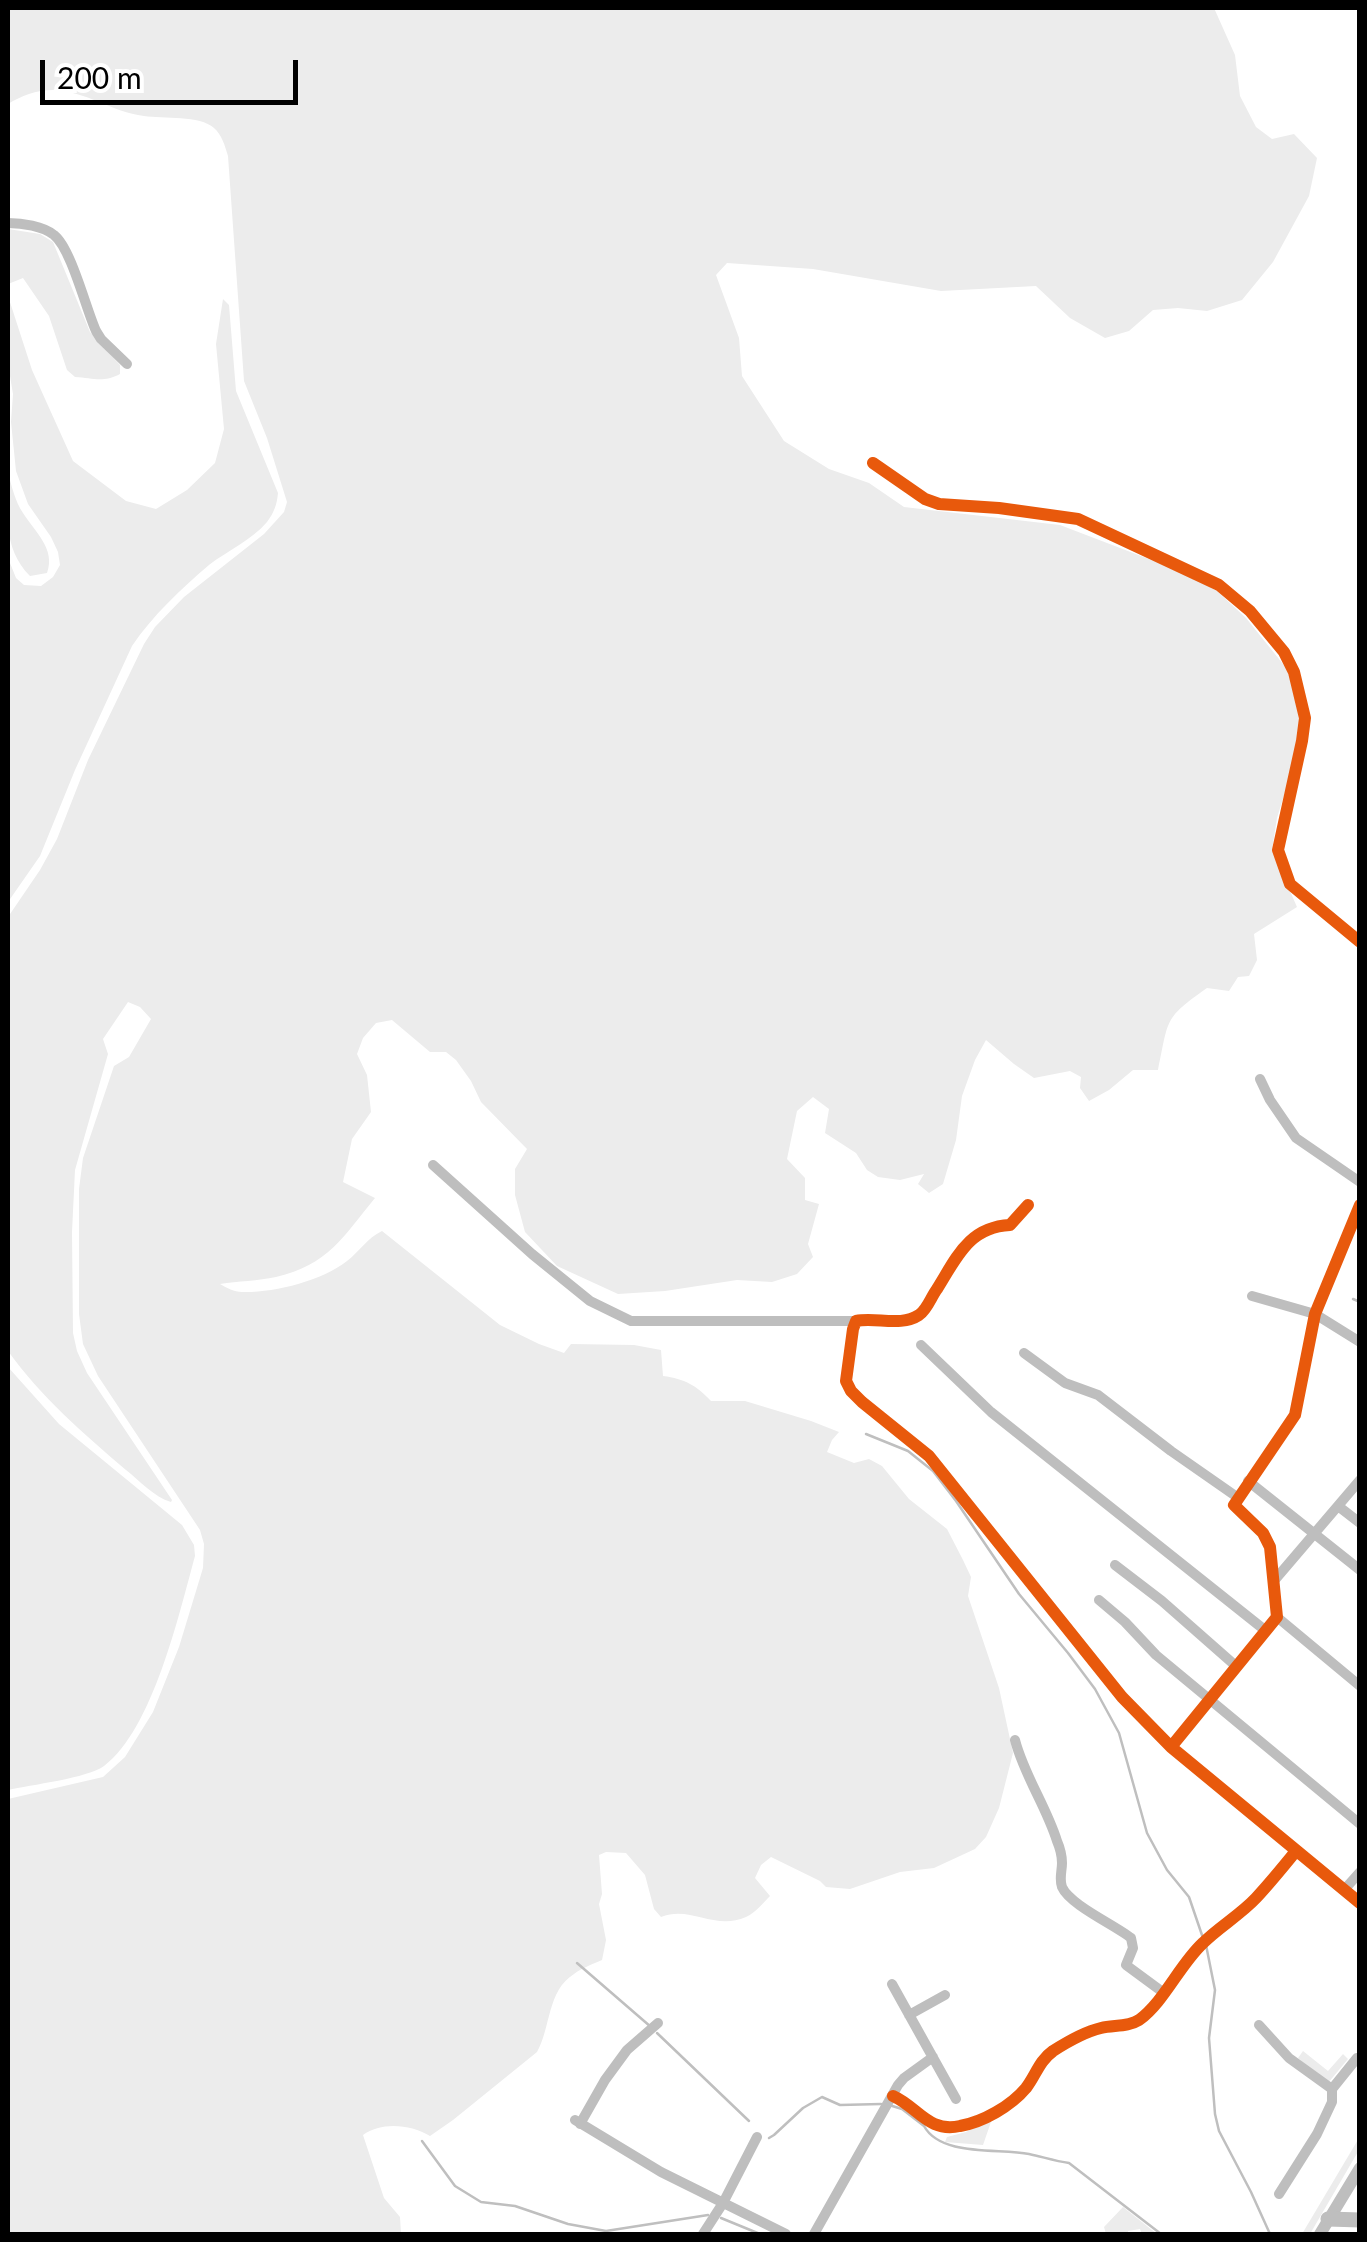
<!DOCTYPE html>
<style>
body{margin:0}
#map{position:relative;width:1367px;height:2242px;overflow:hidden;background:#fff;font-family:Lato,sans-serif}
canvas{display:block}
.frame{position:absolute;inset:0;border:10px solid #000;pointer-events:none}
.scale{position:absolute;left:40px;top:60px;width:258px;height:45px;box-sizing:border-box;border:5px solid #000;border-top:0;padding-left:12px;font-size:30px;line-height:35px;white-space:nowrap;color:#000;-webkit-text-stroke:8px #fff;paint-order:stroke}
</style>
<div id="map">
<canvas width="1367" height="2242"></canvas>
<div class="frame"></div>
<div class="scale">200 m</div>
</div>
<script>
const c = document.querySelector('canvas').getContext('2d');
c.lineJoin = 'round';
function fill(path, color) { c.fillStyle = color; c.fill(path, 'evenodd'); }
function trace(path, color, width, dash) { c.strokeStyle = color; c.lineWidth = width; c.lineCap = dash ? 'butt' : 'round'; c.setLineDash(dash || []); c.stroke(path); }
fill(new Path2D(`
 M 8,8 L 1214,8 L 1235,55 L 1240,96 L 1256,127 L 1272,139 L 1294,134 L 1317,158 L 1309,196 L 1273,262 L 1242,300 L 1207,311 L 1178,308 L 1153,310 L 1129,331 L 1105,338 L 1070,318 L 1036,286 L 941,291 L 813,269 L 727,263 L 716,275 L 739,338 L 742,376 L 784,441 L 829,469 L 869,483 L 904,507 L 1060,525 L 1188,574 L 1217,591 L 1246,618 L 1287,669 L 1297,702 L 1299,722 L 1293,766 L 1277,818 L 1272,850 L 1297,907 L 1254,934 L 1257,960 L 1249,976 L 1238,977 L 1229,991 L 1207,988 C 1163,1019 1169,1019 1158,1070 L 1133,1070 L 1109,1090 L 1089,1101 L 1080,1088 L 1081,1077 L 1070,1071 L 1034,1078 L 1014,1064 L 986,1040 L 975,1060 L 962,1096 L 956,1140 L 943,1184 L 929,1193 L 918,1184 L 924,1174 L 900,1180 L 878,1177 L 867,1170 L 856,1153 L 825,1133 L 829,1109 L 813,1097 L 797,1111 L 787,1159 L 805,1178 L 805,1200 L 819,1204 L 808,1244 L 813,1257 L 797,1274 L 772,1282 L 737,1280 L 665,1291 L 618,1294 L 557,1266 L 525,1232 L 515,1195 L 515,1169 L 527,1149 L 481,1102 L 471,1081 L 456,1060 L 446,1052 L 430,1052 L 392,1020 L 376,1023 L 363,1038 L 357,1054 L 367,1075 L 371,1112 L 352,1139 L 343,1182 L 375,1198 C 343,1237 328,1265 276,1277 C 258,1281 238,1281 220,1284 C 227,1288 234,1292 242,1292 C 273,1293 322,1281 347,1261 C 360,1251 367,1238 382,1231 L 500,1325 L 539,1344 L 564,1353 L 571,1344 L 634,1345 L 661,1350 L 663,1376 C 685,1379 696,1385 711,1401 L 745,1401 L 811,1421 L 839,1432 L 832,1440 L 827,1452 L 854,1463 L 869,1459 L 882,1466 L 909,1499 L 947,1529 L 963,1560 L 971,1577 L 968,1596 L 999,1688 L 1013,1753 L 999,1808 L 986,1837 L 975,1849 L 934,1868 L 900,1872 L 850,1889 L 826,1887 L 820,1881 L 771,1857 L 761,1865 L 755,1878 L 770,1896 C 763,1903 755,1913 746,1917 C 714,1931 691,1905 661,1917 L 654,1909 L 645,1875 L 626,1853 L 606,1852 L 599,1855 L 602,1894 L 599,1904 L 606,1940 L 602,1960 C 593,1964 582,1968 574,1974 C 547,1991 551,2027 537,2052 L 453,2120 L 430,2136 C 410,2124 381,2122 363,2135 L 384,2198 L 400,2217 L 401,2234 L 8,2234 L 8,1799 L 103,1777 L 125,1757 L 153,1712 L 179,1647 L 203,1568 L 204,1544 L 200,1530 L 98,1376 L 83,1344 L 79,1314 L 79,1189 L 83,1158 L 114,1066 L 129,1057 L 151,1019 L 140,1007 L 128,1002 L 103,1039 L 108,1054 L 75,1170 L 72,1232 L 73,1333 L 77,1351 L 87,1373 L 172,1500 L 171,1502 C 154,1497 140,1481 126,1470 C 84,1434 40,1396 8,1351 L 8,917 L 40,870 L 57,839 L 88,760 L 144,644 L 155,627 L 184,597 L 264,534 L 284,512 L 287,502 L 267,438 L 244,381 L 228,156 C 225,146 222,135 214,128 C 200,115 163,119 144,116 C 112,112 86,91 53,90 C 36,90 21,96 8,104 Z
 M 8,229 L 40,234 L 53,242 L 90,332 L 120,365 L 120,374 C 103,383 93,378 75,377 L 67,370 L 49,316 L 23,278 L 8,284 Z
 M 8,296 L 32,370 L 73,461 L 126,501 L 156,509 L 187,490 L 215,463 L 224,429 L 216,344 L 223,299 L 229,305 L 236,391 L 278,493 C 277,504 274,513 267,522 C 252,540 227,551 209,565 C 181,589 153,615 132,646 L 75,770 L 40,856 L 8,902 L 8,558 L 16,578 L 24,585 L 41,586 L 53,577 L 60,565 L 58,552 L 51,537 L 28,504 L 16,471 L 11,422 L 13,394 L 8,364 Z
 M 8,473 C 12,487 15,501 23,513 C 35,532 56,549 47,573 L 30,576 C 2,548 7,510 8,473 Z
 M 8,1367 L 59,1424 L 182,1525 L 194,1545 L 195,1556 C 179,1614 153,1729 104,1766 C 88,1778 30,1785 8,1790 Z
 M 1303,2051 L 1328,2071 L 1343,2054 L 1348,2059 L 1328,2083 L 1298,2058 Z
 M 992,2119 L 983,2145 L 945,2142 L 947,2137 L 966,2132 Z
 M 1359,2138 L 1359,2150 L 1310,2234 L 1302,2234 Z
 M 1123,2207 L 1157,2234 L 1142,2234 L 1140,2229 L 1128,2231 L 1128,2234 L 1106,2234 L 1104,2227 Z`), '#ececec');
trace(new Path2D(`
 M 1353,1299 L 1360,1302
 M 866,1434 L 908,1451 L 933,1471 L 956,1501 L 1019,1594 L 1068,1653 L 1095,1689 L 1119,1733 L 1147,1833 L 1167,1870 L 1189,1897 L 1203,1938
 M 1206,1945 L 1215,1990 L 1209,2038 L 1215,2114 L 1219,2131 L 1251,2192 L 1270,2234
 M 577,1963 L 651,2027
 M 657,2033 L 749,2121
 M 889,2105 L 902,2109 L 924,2126 C 941,2157 999,2148 1029,2154 C 1043,2157 1055,2161 1069,2163 L 1161,2234
 M 769,2138 L 774,2135 L 803,2108 L 822,2097 L 840,2105 L 881,2104
 M 422,2141 L 455,2186 L 481,2202 L 515,2206 L 568,2224 L 606,2231 L 708,2215
 M 721,2218 L 760,2234`), '#bfbfbf', 2.5);
trace(new Path2D(`
 M 8,223 C 22,223 43,226 54,235 C 71,248 86,309 96,331 L 101,339 L 127,364
 M 873,463 L 925,499 L 939,504 L 999,508 L 1078,519 L 1219,585 L 1250,611 L 1284,652 L 1294,672 L 1305,718 L 1302,741 L 1278,850 L 1290,884 L 1360,942
 M 1260,1079 L 1270,1100 L 1296,1138 L 1360,1182
 M 433,1165 L 532,1254 L 590,1301 L 631,1321 L 856,1321
 M 1028,1205 L 1010,1225 C 969,1227 957,1257 937,1289 C 931,1297 927,1310 919,1315 C 901,1327 876,1317 856,1321 L 853,1329 L 846,1381 L 851,1391 L 862,1402 L 929,1456 L 1122,1697 L 1171,1747 L 1360,1903
 M 1252,1296 L 1315,1314 L 1360,1342
 M 921,1345 L 991,1412 L 1266,1631
 M 1024,1353 L 1065,1383 L 1098,1395 L 1171,1451 L 1237,1497
 M 1248,1481 L 1360,1570
 M 1338,1506 L 1360,1523
 M 1115,1565 L 1162,1601 L 1237,1667
 M 1273,1582 L 1360,1480
 M 1099,1600 L 1125,1622 L 1156,1655 L 1360,1824
 M 1277,1617 L 1360,1686
 M 1015,1740 C 1024,1775 1046,1806 1057,1841 C 1060,1848 1062,1856 1062,1863 C 1062,1871 1059,1879 1062,1887 C 1070,1905 1115,1925 1131,1938 L 1133,1948 L 1126,1965 L 1164,1993
 M 1171,1747 L 1277,1617 L 1270,1547 L 1263,1533 L 1234,1505 L 1295,1415 L 1315,1314 L 1360,1205
 M 1344,1890 L 1360,1872
 M 892,1984 L 956,2099
 M 909,2015 L 945,1995
 M 1259,2025 L 1289,2058 L 1332,2089
 M 893,2096 C 918,2107 928,2133 960,2126 C 983,2122 1011,2106 1026,2088 C 1036,2075 1039,2061 1053,2051 C 1067,2042 1084,2032 1101,2028 C 1114,2025 1128,2027 1139,2020 C 1164,2002 1180,1964 1203,1943 C 1219,1927 1240,1915 1256,1898 C 1270,1883 1283,1867 1296,1851
 M 575,2120 L 661,2172 L 786,2234
 M 580,2124 L 605,2080 L 627,2050 L 658,2023
 M 1279,2194 L 1317,2134 L 1332,2102 L 1332,2089 L 1357,2058
 M 703,2234 L 723,2203 L 757,2137
 M 814,2234 L 898,2085 L 904,2078 L 933,2057`), '#bebebe', 10);
trace(new Path2D(`
 M 1320,2234 L 1360,2168`), '#bebebe', 12);
trace(new Path2D(`
 M 1328,2219 L 1360,2220`), '#bebebe', 15);
trace(new Path2D(`
 M 873,463 L 925,499 L 939,504 L 999,508 L 1078,519 L 1219,585 L 1250,611 L 1284,652 L 1294,672 L 1305,718 L 1302,741 L 1278,850 L 1290,884 L 1360,942
 M 1028,1205 L 1010,1225 C 969,1227 957,1257 937,1289 C 931,1297 927,1310 919,1315 C 901,1327 876,1317 856,1321 L 853,1329 L 846,1381 L 851,1391 L 862,1402 L 929,1456 L 1122,1697 L 1171,1747 L 1360,1903
 M 1171,1747 L 1277,1617 L 1270,1547 L 1263,1533 L 1234,1505 L 1295,1415 L 1315,1314 L 1360,1205
 M 893,2096 C 918,2107 928,2133 960,2126 C 983,2122 1011,2106 1026,2088 C 1036,2075 1039,2061 1053,2051 C 1067,2042 1084,2032 1101,2028 C 1114,2025 1128,2027 1139,2020 C 1164,2002 1180,1964 1203,1943 C 1219,1927 1240,1915 1256,1898 C 1270,1883 1283,1867 1296,1851`), '#e8590c', 12);
</script>
